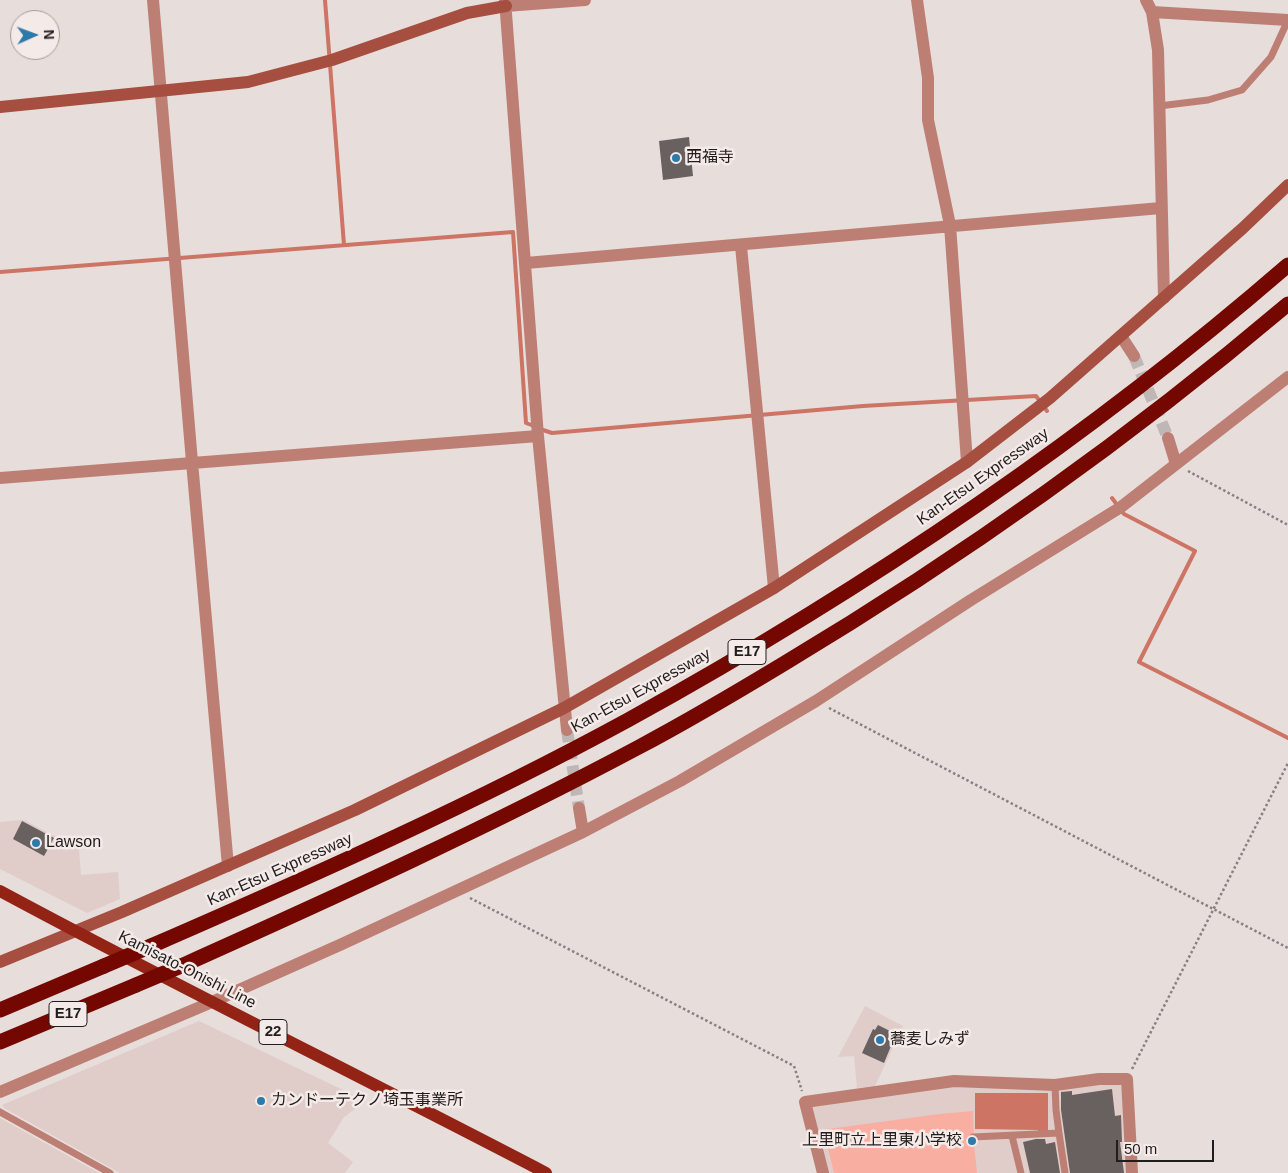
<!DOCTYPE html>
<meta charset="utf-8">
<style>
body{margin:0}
#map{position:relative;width:1288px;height:1173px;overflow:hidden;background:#e7dddb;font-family:Arial,sans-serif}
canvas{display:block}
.north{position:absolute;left:10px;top:10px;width:50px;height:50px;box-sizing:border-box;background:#f4eae8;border:1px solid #a09897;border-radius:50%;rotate:88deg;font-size:14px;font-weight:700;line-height:20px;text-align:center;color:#211d1d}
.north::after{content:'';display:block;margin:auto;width:18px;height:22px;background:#2c7aac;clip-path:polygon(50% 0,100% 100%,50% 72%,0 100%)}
.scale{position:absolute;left:1116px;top:1140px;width:98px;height:22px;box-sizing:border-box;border:2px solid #211d1d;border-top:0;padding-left:6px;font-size:15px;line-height:18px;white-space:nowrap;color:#211d1d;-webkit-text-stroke:4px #f4eae8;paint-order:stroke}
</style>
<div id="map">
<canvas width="1288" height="1173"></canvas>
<div class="north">N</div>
<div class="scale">50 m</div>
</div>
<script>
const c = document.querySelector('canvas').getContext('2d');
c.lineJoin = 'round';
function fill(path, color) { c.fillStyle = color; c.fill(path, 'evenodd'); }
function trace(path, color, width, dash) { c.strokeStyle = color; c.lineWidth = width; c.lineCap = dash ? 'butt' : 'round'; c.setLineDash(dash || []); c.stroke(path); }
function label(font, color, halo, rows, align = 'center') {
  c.font = font + ' Arial,"Noto Sans JP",sans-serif'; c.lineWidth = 5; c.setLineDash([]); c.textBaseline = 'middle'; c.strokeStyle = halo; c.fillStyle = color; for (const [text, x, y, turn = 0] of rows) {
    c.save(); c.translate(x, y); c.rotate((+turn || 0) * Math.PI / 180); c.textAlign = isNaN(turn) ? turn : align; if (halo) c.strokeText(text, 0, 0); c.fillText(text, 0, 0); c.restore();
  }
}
fill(new Path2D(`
 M 24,820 L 79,849 L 81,875 L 118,872 L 120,899 L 87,913 L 0,869 L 0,822 Z
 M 865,1006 L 903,1026 L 875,1086 L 857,1088 L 854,1056 L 838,1057 Z
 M 199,1021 L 366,1101 L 344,1117 L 328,1143 L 353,1162 L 345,1173 L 120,1173 L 4,1108 L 2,1105 Z
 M 1119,1083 L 1123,1087 L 1127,1173 L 828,1173 L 811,1109 L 814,1105 L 939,1087 Z
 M 0,1118 L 99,1173 L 0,1173 Z`), '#e0cdca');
fill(new Path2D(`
 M 973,1111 L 974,1144 L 977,1173 L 834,1173 L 825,1136 L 828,1129 L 939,1114 Z`), '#f8afa2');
fill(new Path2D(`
 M 975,1093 L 1048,1093 L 1048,1131 L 1038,1131 L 1038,1130 L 975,1129 Z`), '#cd7464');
trace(new Path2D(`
 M 325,0 L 344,245
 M 0,272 L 513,232 L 526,423 L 534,426
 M 540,429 L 552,433 L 863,406 L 1036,396 L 1047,411
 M 1112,498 L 1124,514 L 1195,551 L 1139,662 L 1288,738`), '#cd7464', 4);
fill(new Path2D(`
 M 689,137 L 693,176 L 663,180 L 659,141 Z
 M 22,821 L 54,838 L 44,856 L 13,839 Z
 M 878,1025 L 896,1034 L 884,1063 L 862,1053 L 873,1029 L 875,1030 Z
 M 1112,1089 L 1115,1116 L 1121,1115 L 1122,1142 L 1120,1142 L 1124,1173 L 1070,1173 L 1061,1110 L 1061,1092 L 1072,1091 L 1072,1095 Z
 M 1036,1139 L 1045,1139 L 1046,1144 L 1055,1142 L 1060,1173 L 1030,1173 L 1023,1142 Z`), '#69615f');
trace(new Path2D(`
 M 1134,356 L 1168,438
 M 567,730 L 579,808`), '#bfb7b5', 12, [12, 6]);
trace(new Path2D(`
 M 1188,471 L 1288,525
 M 829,708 L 1288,948
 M 470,898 L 794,1066 L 802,1091
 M 1132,1069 L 1288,763`), '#888180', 2.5, [2.5, 2.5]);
trace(new Path2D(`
 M 1159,106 L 1208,100 L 1242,90 L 1271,57 L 1288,20
 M 0,1112 L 110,1173
 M 1059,1133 L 1065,1173
 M 1012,1136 L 1021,1173
 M 973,1137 L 1059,1133 L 1056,1110 L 1055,1085`), '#bd7f74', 7);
trace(new Path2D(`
 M 153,0 L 192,462 L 228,866
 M 505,0 L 538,436 L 567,730
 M 917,0 L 928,78 L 928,120 L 950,225 L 967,462
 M 1146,0 L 1152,12 L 1158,50 L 1164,298
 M 506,6 L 585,0
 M 1152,12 L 1288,20
 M 741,246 L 774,588
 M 526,263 C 738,246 949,225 1161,208
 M 1121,336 L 1134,356
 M 1168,438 L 1176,464
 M 0,478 L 538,436
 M 579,808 L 583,832
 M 0,1092 L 212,1002 L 342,944 L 583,832 L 680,781 L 816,701 L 971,600 L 1121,507 L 1288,377
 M 823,1173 L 805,1102 L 954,1081 L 1055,1085 L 1099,1079 L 1127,1079 L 1132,1173`), '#bd7f74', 12);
trace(new Path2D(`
 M 0,107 L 248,82 L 332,60 L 467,13 L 506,6
 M 0,962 L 122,912 L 355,810 L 564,708 L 774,588 L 967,462 L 1050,398 L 1243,228 L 1288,185`), '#a64e3f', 12);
trace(new Path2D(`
 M 0,891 C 180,988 364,1078 546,1173`), '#932315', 12);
trace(new Path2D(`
 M 151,946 C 312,876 474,804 628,720 C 862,591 1086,440 1288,265
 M 181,966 C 335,897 489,827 639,747 C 688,721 737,692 785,663 C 962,557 1131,437 1288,304
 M 0,1010 L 104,966
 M 0,1042 L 136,985`), '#740800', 15);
trace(new Path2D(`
 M 104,966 L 151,946
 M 136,985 L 181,966`), '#740800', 15);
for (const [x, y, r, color] of [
 [676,158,5,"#2c7aac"],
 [36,843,5,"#2c7aac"],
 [880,1040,5,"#2c7aac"],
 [261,1101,5,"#2c7aac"],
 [972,1141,5,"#2c7aac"]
]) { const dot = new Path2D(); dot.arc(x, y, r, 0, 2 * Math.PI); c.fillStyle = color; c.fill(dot); trace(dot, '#f4eae8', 2); }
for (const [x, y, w] of [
 [747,652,38],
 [68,1014,38],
 [273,1032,28]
]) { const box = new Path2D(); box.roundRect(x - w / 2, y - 12.5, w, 25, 4); c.fillStyle = '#f4eae8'; c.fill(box); trace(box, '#211d1d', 1); }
label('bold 15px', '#211d1d', null, [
 ["E17",747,652],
 ["E17",68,1014],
 ["22",273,1032]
]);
label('16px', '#211d1d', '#f4eae8', [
 ["西福寺",686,158],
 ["Lawson",46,843],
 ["蕎麦しみず",890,1040],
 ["カンドーテクノ埼玉事業所",271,1101],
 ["上里町立上里東小学校",962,1141,"right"]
], 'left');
label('16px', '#211d1d', '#f4eae8', [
 ["Kan-Etsu Expressway",983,477,-35],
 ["Kan-Etsu Expressway",641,691,-29],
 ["Kan-Etsu Expressway",280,870,-24],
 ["Kamisato-Onishi Line",187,970,27]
]);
</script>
